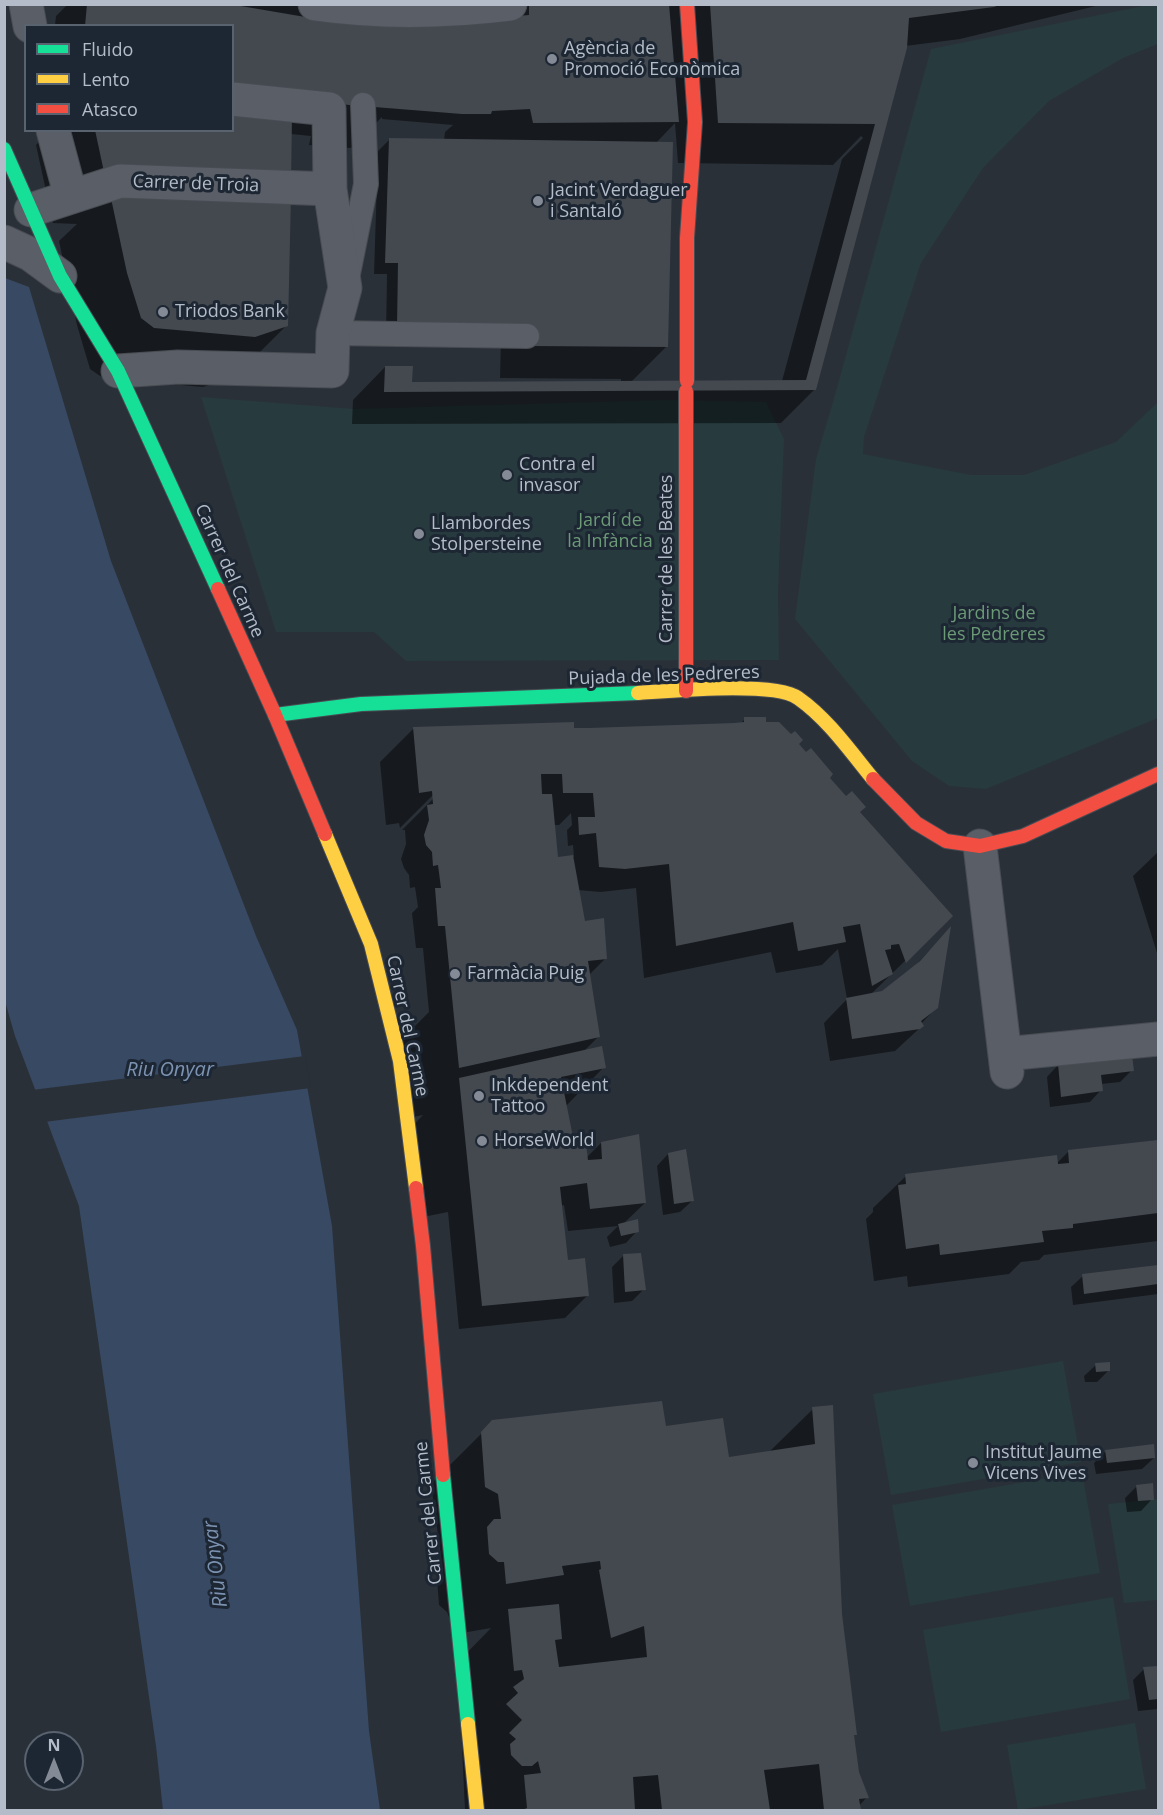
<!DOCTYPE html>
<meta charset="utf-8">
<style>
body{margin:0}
#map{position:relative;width:1163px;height:1815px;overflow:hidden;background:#2a3038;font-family:"Open Sans",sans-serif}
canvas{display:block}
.frame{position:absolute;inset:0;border:6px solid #b4bcc9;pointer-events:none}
.legend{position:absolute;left:24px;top:24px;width:210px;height:108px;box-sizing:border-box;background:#1d2633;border:2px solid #59626f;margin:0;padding:8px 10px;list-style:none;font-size:18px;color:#b4bcc9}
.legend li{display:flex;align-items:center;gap:12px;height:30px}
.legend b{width:30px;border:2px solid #59626f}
.north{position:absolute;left:24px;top:1731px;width:60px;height:60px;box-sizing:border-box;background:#1d2633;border:2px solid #59626f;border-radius:50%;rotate:0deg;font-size:16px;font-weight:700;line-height:24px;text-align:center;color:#b4bcc9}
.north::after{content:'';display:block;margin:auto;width:21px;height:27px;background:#848b96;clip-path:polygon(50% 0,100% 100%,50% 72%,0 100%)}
</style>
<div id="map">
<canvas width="1163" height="1815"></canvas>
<div class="frame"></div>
<ul class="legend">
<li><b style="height:8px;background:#16e098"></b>Fluido</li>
<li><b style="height:8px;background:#ffcf43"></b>Lento</li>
<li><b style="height:8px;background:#f24e42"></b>Atasco</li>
</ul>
<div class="north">N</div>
</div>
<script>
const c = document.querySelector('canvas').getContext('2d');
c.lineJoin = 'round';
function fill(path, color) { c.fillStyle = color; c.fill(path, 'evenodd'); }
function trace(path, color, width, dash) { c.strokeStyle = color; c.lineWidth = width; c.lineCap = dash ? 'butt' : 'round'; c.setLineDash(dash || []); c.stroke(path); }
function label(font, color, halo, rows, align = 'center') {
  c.font = font + ' "Open Sans",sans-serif'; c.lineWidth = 6; c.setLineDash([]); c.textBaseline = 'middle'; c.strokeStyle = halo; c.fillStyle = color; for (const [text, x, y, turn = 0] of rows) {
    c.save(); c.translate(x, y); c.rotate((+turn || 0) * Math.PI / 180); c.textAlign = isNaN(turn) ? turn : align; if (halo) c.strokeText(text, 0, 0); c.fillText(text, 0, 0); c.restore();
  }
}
fill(new Path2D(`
 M 1148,5 L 1158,5 L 1158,44 L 1123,58 L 1049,101 L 983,168 L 921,263 L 864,437 L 863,454 L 971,475 L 1024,475 L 1116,442 L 1158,402 L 1158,718 L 986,789 L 949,786 L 912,761 L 795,619 L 816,459 L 833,402 L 931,49 Z
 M 201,397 L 354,409 L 666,400 L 766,402 L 784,439 L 778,592 L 779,660 L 406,661 L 374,632 L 276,632 Z
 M 1063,1361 L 1081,1462 L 891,1495 L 873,1394 Z
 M 1082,1472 L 1100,1573 L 910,1606 L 892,1505 Z
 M 1158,1499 L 1158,1600 L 1124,1603 L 1108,1504 Z
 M 1113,1597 L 1130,1699 L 941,1732 L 923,1630 Z
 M 1135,1723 L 1146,1789 L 1018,1810 L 1007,1745 Z`), '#273a3e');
fill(new Path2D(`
 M 5,278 L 29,287 L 111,561 L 256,936 L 297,1030 L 332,1226 L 369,1731 L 380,1810 L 163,1810 L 156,1746 L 79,1206 L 15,1036 L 5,1001 Z`), '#384963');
fill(new Path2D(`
 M 305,1056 L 311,1088 L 44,1122 L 32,1090 Z`), '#2a3038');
fill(new Path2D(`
 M 68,4 L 1104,4 L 960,39 L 905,46 L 814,390 L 781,423 L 352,424 L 353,400 L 385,367 L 410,384 L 621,382 L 621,379 L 500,378 L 501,337 L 386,337 L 387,274 L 374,274 L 378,151 L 390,139 L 444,140 L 445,132 L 453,125 L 382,119 L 382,117 L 351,148 L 309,145 L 311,136 L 291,134 L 287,325 L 235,377 L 203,387 L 103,378 L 90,369 L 77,325 L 59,241 L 77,224 L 53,223 L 36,145 L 50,130 L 232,130 L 232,26 L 55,26 L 56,16 ZM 675,123 L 678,163 L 833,165 L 861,136 L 863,138 L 842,159 L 782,381 L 631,382 L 666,347 L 656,143 Z
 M 745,719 L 765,723 L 797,744 L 951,916 L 870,995 L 883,992 L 912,969 L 948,931 L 937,1007 L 921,1024 L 922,1026 L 895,1051 L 830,1061 L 824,1023 L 847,999 L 838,949 L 822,965 L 776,973 L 771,952 L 644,978 L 636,888 L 601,892 L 577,890 L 583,922 L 606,958 L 589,975 L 598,1037 L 583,1052 L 604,1067 L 566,1106 L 574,1149 L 586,1158 L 601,1143 L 645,1203 L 623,1224 L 637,1231 L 626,1243 L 610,1247 L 607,1237 L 618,1226 L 568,1231 L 564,1205 L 561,1206 L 567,1262 L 588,1295 L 565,1318 L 459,1329 L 448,1212 L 418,1218 L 409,1130 L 423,1115 L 408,1118 L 401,1040 L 429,1012 L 423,948 L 416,948 L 412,913 L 418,907 L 415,887 L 410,888 L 409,875 L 404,868 L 401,859 L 406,844 L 405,830 L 402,830 L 439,793 L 437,791 L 400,828 L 399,823 L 386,825 L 380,762 L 413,729 L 573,730 L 740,724 ZM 571,813 L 572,825 L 567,830 L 568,846 L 573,845 L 574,857 L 557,859 L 554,825 L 559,825 Z
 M 1158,852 L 1158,952 L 1157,953 L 1133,876 Z
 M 1058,1065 L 1132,1070 L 1120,1082 L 1101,1084 L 1101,1090 L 1090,1102 L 1050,1107 L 1047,1077 Z
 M 1158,1141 L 1158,1241 L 1044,1255 L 1039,1260 L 1021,1262 L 1009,1274 L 908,1287 L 907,1276 L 874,1281 L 866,1219 L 873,1212 L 873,1208 L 906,1176 L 1056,1164 L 1068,1152 Z
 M 668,1154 L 692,1201 L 680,1212 L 663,1215 L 657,1166 Z
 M 623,1256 L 644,1289 L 632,1301 L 614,1303 L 612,1267 Z
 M 1158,1266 L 1158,1294 L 1073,1305 L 1071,1287 L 1083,1276 Z
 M 1096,1365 L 1109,1370 L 1097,1382 L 1085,1382 L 1084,1376 Z
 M 813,1409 L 841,1614 L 855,1734 L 853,1737 L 858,1773 L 867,1797 L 859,1806 L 859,1810 L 465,1810 L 458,1662 L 491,1628 L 456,1634 L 447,1612 L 439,1605 L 437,1579 L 443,1571 L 431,1484 L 493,1422 L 665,1428 L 727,1458 L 769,1452 Z
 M 1106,1451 L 1154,1458 L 1142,1469 L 1096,1474 L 1094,1463 Z
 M 1137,1486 L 1152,1499 L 1141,1511 L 1127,1512 L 1125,1498 Z
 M 1158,1667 L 1158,1709 L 1138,1711 L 1133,1680 L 1144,1669 Z`), '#0007');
fill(new Path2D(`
 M 87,4 L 229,4 L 317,19 L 469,20 L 529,15 L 529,4 L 669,4 L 679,122 L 533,123 L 530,109 L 492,111 L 491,114 L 462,114 L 349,105 L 232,90 L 232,26 L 85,26 Z
 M 710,4 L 1002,4 L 994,7 L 909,18 L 907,48 L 816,390 L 384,392 L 385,366 L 413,366 L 412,382 L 806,380 L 875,124 L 718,123 Z
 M 232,108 L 292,115 L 291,181 L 104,172 L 95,130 L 232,130 Z
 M 389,138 L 673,142 L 668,347 L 532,346 L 397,326 L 398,263 L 385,263 Z
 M 109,189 L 291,195 L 288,326 L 255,337 L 154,328 L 141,318 L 127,273 Z
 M 744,717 L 766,717 L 766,722 L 779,722 L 791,734 L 795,731 L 803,740 L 799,744 L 806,752 L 811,748 L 833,774 L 830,778 L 846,796 L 852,791 L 866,807 L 860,812 L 953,916 L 906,963 L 899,944 L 891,945 L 891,949 L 885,950 L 893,974 L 872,986 L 860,924 L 843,927 L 846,942 L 798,951 L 793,922 L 676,946 L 669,864 L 625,869 L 599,867 L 596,833 L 579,835 L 578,817 L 595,817 L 593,793 L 563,793 L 562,774 L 541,774 L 542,794 L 552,794 L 558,857 L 573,855 L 585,921 L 604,918 L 607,959 L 588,961 L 600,1037 L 459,1068 L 445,926 L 438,926 L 435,888 L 441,888 L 438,865 L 433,866 L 432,852 L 426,845 L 424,835 L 429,820 L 427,805 L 433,804 L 432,791 L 419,793 L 413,727 L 574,722 L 574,728 L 589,728 L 734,723 L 744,722 Z
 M 951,926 L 938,1008 L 921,1021 L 924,1026 L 920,1029 L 852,1039 L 846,998 L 882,991 L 920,961 Z
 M 602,1046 L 606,1068 L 561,1077 L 575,1147 L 586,1144 L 588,1160 L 602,1159 L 601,1142 L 639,1134 L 646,1203 L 590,1209 L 587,1183 L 560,1187 L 568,1260 L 585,1258 L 589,1296 L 482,1306 L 459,1078 Z
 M 1132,1055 L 1134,1071 L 1101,1075 L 1103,1091 L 1061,1097 L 1058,1064 Z
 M 1158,1140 L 1158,1213 L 1073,1224 L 1073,1228 L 1042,1231 L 1044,1242 L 940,1255 L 939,1244 L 906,1249 L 898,1185 L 906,1184 L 905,1174 L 1057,1155 L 1058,1164 L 1069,1163 L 1068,1150 Z
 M 686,1149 L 694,1201 L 674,1204 L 668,1153 Z
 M 638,1219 L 639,1232 L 621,1236 L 618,1224 Z
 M 641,1253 L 646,1290 L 625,1292 L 623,1254 Z
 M 1158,1265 L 1158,1284 L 1084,1294 L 1082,1274 Z
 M 1110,1362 L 1110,1371 L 1096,1372 L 1095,1363 Z
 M 662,1401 L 666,1426 L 723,1418 L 729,1457 L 815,1444 L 812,1407 L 833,1405 L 842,1614 L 857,1735 L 854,1735 L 859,1772 L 869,1798 L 859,1799 L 861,1810 L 824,1810 L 819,1764 L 764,1770 L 770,1810 L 662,1810 L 658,1775 L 633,1777 L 635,1810 L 522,1810 L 527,1808 L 524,1775 L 541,1773 L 538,1761 L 532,1766 L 522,1766 L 511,1755 L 510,1744 L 516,1739 L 509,1733 L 522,1720 L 506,1704 L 518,1693 L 513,1687 L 524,1679 L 522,1670 L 514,1671 L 508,1609 L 559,1604 L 562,1639 L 555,1640 L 559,1667 L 647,1657 L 644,1626 L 611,1638 L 599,1570 L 601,1569 L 600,1561 L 562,1566 L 564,1575 L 506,1584 L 504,1562 L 498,1562 L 489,1554 L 487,1527 L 494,1519 L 501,1519 L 498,1494 L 485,1487 L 481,1432 L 492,1420 Z
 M 1154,1444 L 1155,1458 L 1107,1463 L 1105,1450 Z
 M 1153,1483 L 1154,1500 L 1138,1501 L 1136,1485 Z
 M 1158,1666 L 1158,1699 L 1149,1700 L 1143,1667 Z`), '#444950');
const lane = new Path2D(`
 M 348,274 L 366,184 L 363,105
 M 333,333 L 527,336`);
const street = new Path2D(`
 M 26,4 L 30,26
 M 315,4 C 379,13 445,12 510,4
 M 53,130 L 71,197
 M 31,210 L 120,181 L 330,189
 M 4,242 L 30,254 L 60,276
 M 118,371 L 178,367 L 332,371 L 333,333 L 345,288 L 330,189 L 329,109 L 232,99
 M 980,846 L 1007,1072
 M 1005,1054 L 1158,1039`);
const fast = new Path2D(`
 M 4,149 L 60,276 L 118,371 L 218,589
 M 275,715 L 361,704 L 638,693
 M 443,1475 L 468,1724`);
const slow = new Path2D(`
 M 638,693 C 670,691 775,681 798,698 C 828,719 850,751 873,779
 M 325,834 L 371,944 L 400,1061 L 416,1188
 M 468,1724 L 477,1810`);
const jam = new Path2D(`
 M 687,4 L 695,122 L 687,238 L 687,381
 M 686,391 L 686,691
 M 218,589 L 275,715 L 325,834
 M 873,779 L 916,823 L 946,841 L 980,846 L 1023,836 L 1158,774
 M 416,1188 L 423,1246 L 443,1475`);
trace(lane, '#484c53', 26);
trace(street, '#484c53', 35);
trace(fast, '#484c53', 16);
trace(slow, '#484c53', 16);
trace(jam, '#484c53', 16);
trace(lane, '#5a5e66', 24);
trace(street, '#5a5e66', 33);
trace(fast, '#16e098', 14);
trace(slow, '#ffcf43', 14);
trace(jam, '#f24e42', 14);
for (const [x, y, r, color] of [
 [552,59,6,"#848b96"],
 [538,201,6,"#848b96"],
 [163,312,6,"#848b96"],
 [507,475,6,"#848b96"],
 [419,534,6,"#848b96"],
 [455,974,6,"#848b96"],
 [479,1096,6,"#848b96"],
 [482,1141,6,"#848b96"],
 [973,1463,6,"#848b96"]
]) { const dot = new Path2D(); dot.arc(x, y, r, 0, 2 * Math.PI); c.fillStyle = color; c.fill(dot); trace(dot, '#1d2633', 2); }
label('18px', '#b4bcc9', '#1d2633', [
 ["Agència de",564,49],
 ["Promoció Econòmica",564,70],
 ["Jacint Verdaguer",550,191],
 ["i Santaló",550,212],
 ["Triodos Bank",175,312],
 ["Contra el",519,465],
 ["invasor",519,486],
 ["Llambordes",431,524],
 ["Stolpersteine",431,545],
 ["Farmàcia Puig",467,974],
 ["Inkdependent",491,1086],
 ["Tattoo",491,1107],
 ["HorseWorld",494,1141],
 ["Institut Jaume",985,1453],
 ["Vicens Vives",985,1474]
], 'left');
label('18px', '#b4bcc9', '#1d2633', [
 ["Carrer de Troia",196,184,2],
 ["Carrer de les Beates",667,559,-90],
 ["Carrer del Carme",229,571,66],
 ["Pujada de les Pedreres",664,676,-2],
 ["Carrer del Carme",407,1026,78],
 ["Carrer del Carme",429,1513,-96]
]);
label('18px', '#6b9a76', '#1d2633', [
 ["Jardí de",610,521],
 ["la Infància",610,542],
 ["Jardins de",994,614],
 ["les Pedreres",994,635]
]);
label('italic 20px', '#7c92b1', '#1d2633', [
 ["Riu Onyar",170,1070],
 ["Riu Onyar",216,1564,-97]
]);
</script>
